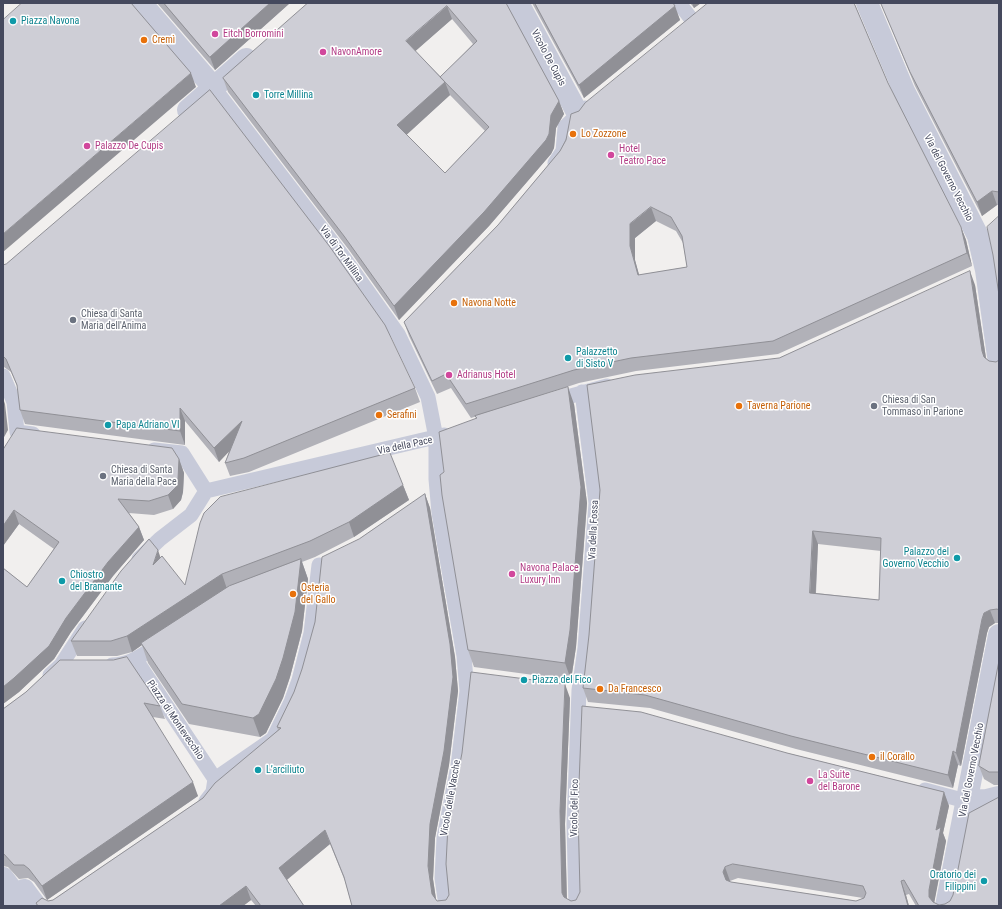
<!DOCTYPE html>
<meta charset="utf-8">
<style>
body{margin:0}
#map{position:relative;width:1002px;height:909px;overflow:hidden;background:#f1efee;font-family:"Roboto Condensed",sans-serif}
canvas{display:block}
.frame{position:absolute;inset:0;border:4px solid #45495d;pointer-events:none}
</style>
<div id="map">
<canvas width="1002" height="909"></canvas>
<div class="frame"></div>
</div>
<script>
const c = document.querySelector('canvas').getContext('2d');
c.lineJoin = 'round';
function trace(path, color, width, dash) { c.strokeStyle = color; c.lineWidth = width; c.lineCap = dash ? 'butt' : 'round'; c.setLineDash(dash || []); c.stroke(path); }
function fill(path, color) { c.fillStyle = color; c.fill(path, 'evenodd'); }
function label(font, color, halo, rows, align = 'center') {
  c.font = font + ' "Roboto Condensed",sans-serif'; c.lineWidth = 3; c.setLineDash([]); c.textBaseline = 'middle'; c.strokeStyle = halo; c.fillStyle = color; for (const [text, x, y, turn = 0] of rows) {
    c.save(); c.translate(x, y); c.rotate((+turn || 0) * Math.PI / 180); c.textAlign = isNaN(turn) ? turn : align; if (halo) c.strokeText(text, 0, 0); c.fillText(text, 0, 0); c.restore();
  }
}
trace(new Path2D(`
 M 679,3 L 692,20
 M 214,88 L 342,255 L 398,334 L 428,397 L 436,438 L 436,479 L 439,513 L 464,656 L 467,691 L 458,766 L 444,838 L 442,878 L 446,906
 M 555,163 L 563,151 L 565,127 L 585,108
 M 3,376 L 14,402 L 17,432 L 33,434
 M 553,401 L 607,386
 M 154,450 L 182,453 L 206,491
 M 206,491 L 444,435
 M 139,559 L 160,539 L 191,515 L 206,491
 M 136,660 L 215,779
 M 112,665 C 132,665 145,653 162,642
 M 50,675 L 61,665 L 85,628
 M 925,790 L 966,801
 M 206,801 L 213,792 L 215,779 L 273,739 L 291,702 L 299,680 L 311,633 L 319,565
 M 576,906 L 574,824 L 579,690 L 585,648 L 596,503 L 582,392`), '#c7cad9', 15);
trace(new Path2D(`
 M 141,3 L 214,88
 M 518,3 L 578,114
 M 867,3 L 904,91 L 978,236 L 986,270 L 999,363
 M 188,110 L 246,59
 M 966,801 L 987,800 L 999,797
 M 3,878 L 24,906
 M 3,906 L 24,890 L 36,906
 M 946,906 L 999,635`), '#c7cad9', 22);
fill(new Path2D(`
 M 157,3 L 290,3 L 215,70 Z
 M 308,3 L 506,3 L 559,101 L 564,114 L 556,128 L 554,148 L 551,154 L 489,226 L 399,320 L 349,250 L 228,92 L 223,78 ZM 452,19 L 473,44 L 441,77 L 415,51 ZM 449,94 L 485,131 L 445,173 L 406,135 L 450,95 Z
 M 532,3 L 673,3 L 680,20 L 584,98 Z
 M 690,3 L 701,3 L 694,8 Z
 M 881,3 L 999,3 L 999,205 L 997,205 L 982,216 L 915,86 Z
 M 855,5 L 888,83 L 961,227 L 966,240 L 972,266 L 778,354 L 636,371 L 579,383 L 471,418 L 451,388 L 437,394 L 409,336 L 404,322 L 498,225 L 560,151 L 579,111 ZM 656,221 L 676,231 L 683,243 L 687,267 L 639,275 L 635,260 L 635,238 Z
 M 3,265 L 415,388 L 420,402 L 249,472 L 230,476 L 225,463 L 229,451 L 219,462 L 185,421 L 185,445 L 25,424 L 20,410 L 18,388 L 11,372 L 4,367 L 3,368 Z
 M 975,285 L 986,358 L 989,361 L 996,362 L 999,360 L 999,623 L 995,623 L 989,627 L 987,633 L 961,766 L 958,765 L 953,788 L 796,749 L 650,708 L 588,702 L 583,688 L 779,358 ZM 818,544 L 881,551 L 879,600 L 816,593 Z
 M 574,404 L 587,503 L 576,647 L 571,680 L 474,667 L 468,650 L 444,472 L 476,419 L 475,416 Z
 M 3,450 L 179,459 L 184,473 L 183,492 L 181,500 L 173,509 L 154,515 L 129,513 L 139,527 L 144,540 L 113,576 L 71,632 L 54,659 L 19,692 L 3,704 L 3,568 L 27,587 L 54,549 L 19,524 L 3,546 Z
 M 403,485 L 409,500 L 354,537 L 315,557 L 302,562 L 308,579 L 302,631 L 290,677 L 283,698 L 266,733 L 260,737 L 189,724 L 148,663 L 142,645 L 132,652 L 117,656 L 77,656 L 71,641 L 160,557 L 185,585 Z
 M 425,494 L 430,508 L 455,657 L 458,691 L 449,765 L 435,838 L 433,879 L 436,899 L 437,901 L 446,900 L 449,895 L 570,698 L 565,824 L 567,899 L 571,901 L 576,900 L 787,753 L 944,792 L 949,806 L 943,833 L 946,841 L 934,902 L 939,905 L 999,906 L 916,906 L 909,894 L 906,895 L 909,906 L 352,906 L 345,881 L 330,844 L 287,880 L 304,906 L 256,906 L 251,900 L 243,906 L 37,906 L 36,903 L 53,900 L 203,798 L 278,730 L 277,727 L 294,692 L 359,539 ZM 738,878 L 863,898 L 856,901 L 730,882 L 730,881 Z
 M 60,660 L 160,706 L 165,719 L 153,717 L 198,796 L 47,900 L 34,882 L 28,878 L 19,879 L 8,867 L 3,866 L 3,709 L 26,692 Z
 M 999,661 L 999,785 L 994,785 L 984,779 L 979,766 Z`), '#b1b1b8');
fill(new Path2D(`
 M 270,3 L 290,3 L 215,70 L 210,57 Z
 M 692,3 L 701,3 L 694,8 Z
 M 447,6 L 452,19 L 411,55 L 406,41 Z
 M 675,6 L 680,20 L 584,98 L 579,85 Z
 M 191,73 L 196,87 L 3,252 L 3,234 Z
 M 445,82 L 450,95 L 402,139 L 397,125 Z
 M 559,101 L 564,114 L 556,128 L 554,148 L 551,154 L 489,226 L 399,320 L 394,306 L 551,115 Z
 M 992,191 L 997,205 L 982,216 L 977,202 Z
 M 651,207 L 656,221 L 635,238 L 635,260 L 643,289 L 638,275 L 630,246 L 630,224 Z
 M 961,227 L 966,240 L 972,266 L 967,253 Z
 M 970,271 L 975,285 L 987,365 L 982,351 Z
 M 568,387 L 574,404 L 587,503 L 576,647 L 571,680 L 565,663 Z
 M 3,398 L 5,404 L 8,430 L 3,439 Z
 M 180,408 L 185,421 L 185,445 L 180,431 Z
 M 242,421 L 246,434 L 219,462 L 214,448 Z
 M 179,459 L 184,473 L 183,492 L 181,500 L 173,509 L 168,495 Z
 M 403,485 L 409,500 L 354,537 L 349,522 Z
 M 425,494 L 430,508 L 455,657 L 458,691 L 449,765 L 435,838 L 433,879 L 437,906 L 432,894 L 428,866 Z
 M 14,510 L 19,524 L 3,546 L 3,526 Z
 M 139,527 L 144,540 L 113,576 L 71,632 L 54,659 L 19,692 L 3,704 L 3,687 L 66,618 L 108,562 Z
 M 813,531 L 818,544 L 815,606 L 810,593 Z
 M 158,550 L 163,565 L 153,565 Z
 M 301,559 L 308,579 L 302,631 L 290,677 L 283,698 L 266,733 L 260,737 L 253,718 Z
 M 222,574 L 227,589 L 141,643 L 142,645 L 132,652 L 127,636 Z
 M 990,610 L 995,623 L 989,627 L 987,633 L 961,766 L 956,753 L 982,619 L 984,613 Z
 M 565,684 L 570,698 L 565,824 L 567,906 L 562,893 L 560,811 Z
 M 953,751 L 958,765 L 953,788 L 948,775 Z
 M 193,782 L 198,796 L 47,900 L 42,886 Z
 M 944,792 L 949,806 L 943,833 L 946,841 L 934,904 L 929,897 L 929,890 L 936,830 Z
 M 325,830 L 330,844 L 284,882 L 279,868 Z
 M 725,867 L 730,881 L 728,886 L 723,872 Z
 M 901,881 L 906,895 L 909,906 L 908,906 Z
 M 246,886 L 251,900 L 243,906 L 219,906 Z`), '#909096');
const building = new Path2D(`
 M 22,3 L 131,3 L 191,73 L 3,234 L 3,20 Z
 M 164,3 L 270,3 L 210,57 Z
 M 308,3 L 506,3 L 559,101 L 551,115 L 549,134 L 546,140 L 484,212 L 394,306 L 344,236 L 223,78 ZM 447,6 L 477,41 L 440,77 L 489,127 L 445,173 L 397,125 L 445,82 L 406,41 Z
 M 535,3 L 673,3 L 675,6 L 579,85 Z
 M 708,3 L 854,3 L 888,83 L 961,227 L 967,253 L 773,341 L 631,358 L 574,370 L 466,404 L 446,374 L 432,381 L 404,322 L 498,225 L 560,151 L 566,140 L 571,114 L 579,111 L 585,103 ZM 651,207 L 671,217 L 682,236 L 687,267 L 638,275 L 630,246 L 630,224 Z
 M 881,3 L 999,3 L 999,192 L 992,191 L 977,202 L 910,72 Z
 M 210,90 L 330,247 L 385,325 L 415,388 L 244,458 L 225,463 L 242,421 L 214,448 L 180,408 L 180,431 L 20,410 L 17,385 L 6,359 L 3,356 L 3,265 L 6,264 Z
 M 999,216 L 999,295 L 993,255 L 987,227 Z
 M 970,271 L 982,351 L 984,357 L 989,361 L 996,362 L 999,360 L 999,610 L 997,609 L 990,610 L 984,613 L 982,619 L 956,753 L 953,751 L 948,775 L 791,736 L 645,695 L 583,688 L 589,635 L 600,490 L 587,385 L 635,375 L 779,358 ZM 813,531 L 881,538 L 879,600 L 810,593 Z
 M 568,387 L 581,487 L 570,630 L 565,663 L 468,650 L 442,495 L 440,475 L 444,472 L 439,432 L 477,418 L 475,416 Z
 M 17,428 L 172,448 L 179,459 L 178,479 L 176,487 L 168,495 L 149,501 L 118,499 L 139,527 L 108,562 L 66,618 L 49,646 L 14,678 L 3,687 L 3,568 L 27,587 L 59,542 L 14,510 L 3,526 L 3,450 Z
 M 390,453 L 403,485 L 349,522 L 310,541 L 222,574 L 127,636 L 111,641 L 71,641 L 121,571 L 149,539 L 158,550 L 153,565 L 162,556 L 185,585 L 200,523 L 204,513 L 220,497 Z
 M 425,494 L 450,644 L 453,677 L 444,751 L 430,824 L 428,866 L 432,894 L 437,901 L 446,900 L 449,895 L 446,864 L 448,825 L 462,753 L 471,672 L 565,684 L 560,811 L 562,893 L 564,897 L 571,901 L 576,900 L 580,892 L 578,810 L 582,706 L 641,712 L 787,753 L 944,792 L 936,830 L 941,827 L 929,890 L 929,897 L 933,902 L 939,905 L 945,904 L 950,901 L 953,895 L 969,813 L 999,797 L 999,906 L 919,906 L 904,880 L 901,881 L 908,906 L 352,906 L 344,877 L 325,830 L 279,868 L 304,906 L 261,906 L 246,886 L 219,906 L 38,906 L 36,903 L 42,898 L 48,901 L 53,900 L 203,798 L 215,783 L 281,728 L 277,727 L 294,692 L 302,669 L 315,622 L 322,557 L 359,539 ZM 733,864 L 863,886 L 866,893 L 864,898 L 856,901 L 731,882 L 726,880 L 723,872 L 725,867 Z
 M 301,559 L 295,612 L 283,658 L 276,679 L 259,714 L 253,718 L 182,704 L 141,643 L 229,586 Z
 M 127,657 L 160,706 L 144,703 L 193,782 L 42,886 L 29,869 L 24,865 L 14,865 L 3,853 L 3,709 L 26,692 L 60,660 L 113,660 Z
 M 999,661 L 999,772 L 989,772 L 979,766 Z`);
fill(building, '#ceced6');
trace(building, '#909096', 1);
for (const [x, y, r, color] of [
 [13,21,4,"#0f9aa8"],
 [215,34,4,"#d1479c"],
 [144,40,4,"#e8710a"],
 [323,52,4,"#d1479c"],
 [256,95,4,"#0f9aa8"],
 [573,134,4,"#e8710a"],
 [87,146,4,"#d1479c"],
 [611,155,4,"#d1479c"],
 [454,303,4,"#e8710a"],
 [73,320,4,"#6b7280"],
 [568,358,4,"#0f9aa8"],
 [449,375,4,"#d1479c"],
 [739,406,4,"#e8710a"],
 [874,406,4,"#6b7280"],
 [379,415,4,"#e8710a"],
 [108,425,4,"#0f9aa8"],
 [103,476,4,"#6b7280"],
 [957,558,4,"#0f9aa8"],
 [512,574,4,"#d1479c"],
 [62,581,4,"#0f9aa8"],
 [293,594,4,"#e8710a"],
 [524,680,4,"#0f9aa8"],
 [600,689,4,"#e8710a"],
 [872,757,4,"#e8710a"],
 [258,770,4,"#0f9aa8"],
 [810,781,4,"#d1479c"],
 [984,881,4,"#0f9aa8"]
]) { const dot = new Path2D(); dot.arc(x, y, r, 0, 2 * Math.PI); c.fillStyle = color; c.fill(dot); trace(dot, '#fff', 1.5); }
label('10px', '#0d838f', '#fff', [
 ["Piazza Navona",21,21],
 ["Torre Millina",264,95],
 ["Palazzetto",576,352],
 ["di Sisto V",576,364],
 ["Papa Adriano VI",116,425],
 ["Palazzo del",949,552,"right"],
 ["Governo Vecchio",949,564,"right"],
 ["Chiostro",70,575],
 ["del Bramante",70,587],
 ["Piazza del Fico",532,680],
 ["L’arciliuto",266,770],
 ["Oratorio dei",976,875,"right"],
 ["Filippini",976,887,"right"]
], 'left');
label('10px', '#b23c85', '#fff', [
 ["Eitch Borromini",223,34],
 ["NavonAmore",331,52],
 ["Palazzo De Cupis",95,146],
 ["Hotel",619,149],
 ["Teatro Pace",619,161],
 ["Adrianus Hotel",457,375],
 ["Navona Palace",520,568],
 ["Luxury Inn",520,580],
 ["La Suite",818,775],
 ["del Barone",818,787]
], 'left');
label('10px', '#c56008', '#fff', [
 ["Cremì",152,40],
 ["Lo Zozzone",581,134],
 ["Navona Notte",462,303],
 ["Taverna Parione",747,406],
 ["Serafini",387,415],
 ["Osteria",301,588],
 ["del Gallo",301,600],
 ["Da Francesco",608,689],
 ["il Corallo",880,757]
], 'left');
label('10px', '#45495d', '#fff', [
 ["Vicolo De Cupis",548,58,62],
 ["Via del Governo Vecchio",948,178,63],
 ["Via di Tor Millina",341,254,54],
 ["Via della Pace",405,446,-12],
 ["Via della Fossa",594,530,-87],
 ["Piazza di Montevecchio",175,720,56],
 ["Via del Governo Vecchio",972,770,-79],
 ["Vicolo delle Vacche",451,798,-80],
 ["Vicolo del Fico",575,808,-89]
]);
label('10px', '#5b616d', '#fff', [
 ["Chiesa di Santa",81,314],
 ["Maria dell'Anima",81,326],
 ["Chiesa di San",882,400],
 ["Tommaso in Parione",882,412],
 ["Chiesa di Santa",111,470],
 ["Maria della Pace",111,482]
], 'left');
</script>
